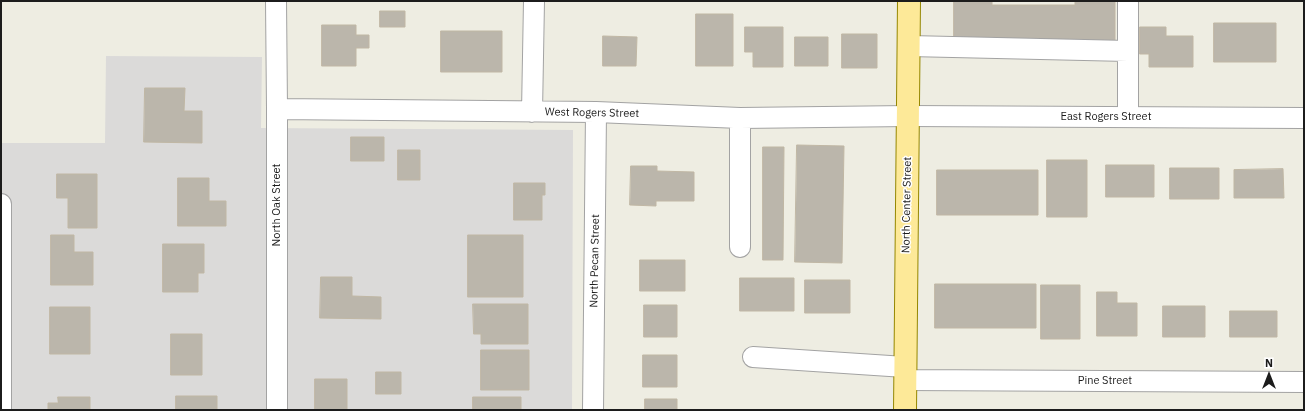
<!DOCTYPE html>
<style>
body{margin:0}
#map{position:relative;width:1305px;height:411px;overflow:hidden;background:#eeede2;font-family:"IBM Plex Sans",sans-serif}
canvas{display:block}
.frame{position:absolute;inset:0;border:2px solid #1c1c1c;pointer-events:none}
.north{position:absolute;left:1249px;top:355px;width:40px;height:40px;-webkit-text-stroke:3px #fff;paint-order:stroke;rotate:0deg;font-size:11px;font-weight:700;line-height:16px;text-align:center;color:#1c1c1c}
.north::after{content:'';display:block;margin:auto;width:14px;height:18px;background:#1c1c1c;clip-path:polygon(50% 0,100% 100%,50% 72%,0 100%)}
</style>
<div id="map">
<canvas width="1305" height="411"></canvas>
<div class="frame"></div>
<div class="north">N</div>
</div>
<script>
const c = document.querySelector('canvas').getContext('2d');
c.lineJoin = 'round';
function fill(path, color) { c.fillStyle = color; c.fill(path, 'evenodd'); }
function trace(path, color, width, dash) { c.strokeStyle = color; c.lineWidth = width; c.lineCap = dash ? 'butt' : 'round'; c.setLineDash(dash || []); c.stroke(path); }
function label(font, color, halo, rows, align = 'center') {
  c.font = font + ' "IBM Plex Sans",sans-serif'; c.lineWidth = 3; c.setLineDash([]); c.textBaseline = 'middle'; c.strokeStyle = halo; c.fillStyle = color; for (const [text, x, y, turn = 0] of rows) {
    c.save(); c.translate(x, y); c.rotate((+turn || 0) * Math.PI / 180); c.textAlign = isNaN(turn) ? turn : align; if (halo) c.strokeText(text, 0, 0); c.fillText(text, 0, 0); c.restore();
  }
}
fill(new Path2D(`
 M 106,56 L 262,57 L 261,128 L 573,130 L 572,410 L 1,410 L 1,143 L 105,143 Z`), '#dbdad9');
const building = new Path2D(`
 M 954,1 L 992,1 L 992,5 L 1075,5 L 1075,1 L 1115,1 L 1115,41 L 954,41 Z
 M 380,11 L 405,11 L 405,27 L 380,27 Z
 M 696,14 L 733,14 L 733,66 L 696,66 Z
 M 1214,23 L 1276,23 L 1276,62 L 1214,62 Z
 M 322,25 L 356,25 L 356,35 L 369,35 L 369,48 L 356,48 L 356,66 L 322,66 Z
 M 745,27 L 783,27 L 783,67 L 753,67 L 753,52 L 745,52 Z
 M 1140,27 L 1166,27 L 1166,36 L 1193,36 L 1193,67 L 1149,67 L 1149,54 L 1140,54 Z
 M 441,31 L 502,31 L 502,72 L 441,72 Z
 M 842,34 L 877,34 L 877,68 L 842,68 Z
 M 603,36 L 637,37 L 636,66 L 603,66 Z
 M 795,37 L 828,37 L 828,66 L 795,66 Z
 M 145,88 L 185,88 L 184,111 L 202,111 L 202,143 L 144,142 Z
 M 351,137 L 384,137 L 384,161 L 351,161 Z
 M 797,145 L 844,146 L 842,263 L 795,262 Z
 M 763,147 L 784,147 L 783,260 L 763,260 Z
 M 398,150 L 420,150 L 420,180 L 398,180 Z
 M 1047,160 L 1087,160 L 1087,217 L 1047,217 Z
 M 1106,165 L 1154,165 L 1154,197 L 1106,197 Z
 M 631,166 L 657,166 L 657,171 L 694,172 L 694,201 L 656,201 L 656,206 L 630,205 Z
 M 1170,168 L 1219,168 L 1219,199 L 1170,199 Z
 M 1283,169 L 1284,198 L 1234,198 L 1234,170 Z
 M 937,170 L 1038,170 L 1038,215 L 937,215 Z
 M 57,174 L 97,174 L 97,228 L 68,228 L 68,198 L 57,198 Z
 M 178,178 L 209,178 L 209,201 L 226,201 L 226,226 L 178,226 Z
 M 514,183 L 545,183 L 545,195 L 542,195 L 542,220 L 514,220 Z
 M 51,235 L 74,235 L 74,252 L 93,252 L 93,285 L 51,285 Z
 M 468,235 L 523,235 L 523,297 L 468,297 Z
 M 163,244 L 204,244 L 204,273 L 198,273 L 198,292 L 163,292 Z
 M 640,260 L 685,260 L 685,291 L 640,291 Z
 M 321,277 L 352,277 L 352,296 L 381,297 L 381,319 L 320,318 Z
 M 740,278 L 794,278 L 794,311 L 740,311 Z
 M 805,280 L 850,280 L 850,313 L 805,313 Z
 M 935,284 L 1036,284 L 1036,328 L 935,328 Z
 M 1041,285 L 1080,285 L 1080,339 L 1041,339 Z
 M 1097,292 L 1117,292 L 1117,303 L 1137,303 L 1137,336 L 1097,336 Z
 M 473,304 L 528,304 L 528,344 L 481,344 L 481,334 L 474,334 Z
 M 644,305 L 677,305 L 677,337 L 644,337 Z
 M 1163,306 L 1205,306 L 1205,337 L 1163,337 Z
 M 50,307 L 90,307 L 90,354 L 50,354 Z
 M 1230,311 L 1277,311 L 1277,337 L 1230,337 Z
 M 171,334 L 202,334 L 202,375 L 171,375 Z
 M 481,350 L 529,350 L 529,390 L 481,390 Z
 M 643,355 L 677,355 L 677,387 L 643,387 Z
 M 376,372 L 401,372 L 401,394 L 376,394 Z
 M 315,379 L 347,379 L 347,410 L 315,410 Z
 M 176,396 L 217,396 L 217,410 L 176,410 Z
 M 58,397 L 90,397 L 90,410 L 48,410 L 48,403 L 58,403 Z
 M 473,397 L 521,397 L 521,410 L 473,410 Z
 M 645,399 L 677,399 L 677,410 L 645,410 Z`);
fill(building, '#bbb6ab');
trace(building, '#c0b7a4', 1);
const minor = new Path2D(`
 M 276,1 L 277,109 L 277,410
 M 1128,1 L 1128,117
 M 909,46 L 1128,51
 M 277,109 L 596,112 L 740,118 L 908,116 L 1304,118
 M 532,112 L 534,1
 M 740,118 L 740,247
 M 1,204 L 1,410
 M 753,357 L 905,367
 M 905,380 L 1304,382
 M 593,410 L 596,112`);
const major = new Path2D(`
 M 905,410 L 909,1`);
trace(minor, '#a3a3a3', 22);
trace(major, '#958700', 24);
trace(minor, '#fff', 20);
trace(major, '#fde998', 22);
label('11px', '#1c1c1c', '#fff', [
 ["West Rogers Street",592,113,1],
 ["East Rogers Street",1106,117],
 ["North Oak Street",277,205,-90],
 ["North Center Street",907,205,-89],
 ["North Pecan Street",595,261,-89],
 ["Pine Street",1105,381]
]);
</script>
